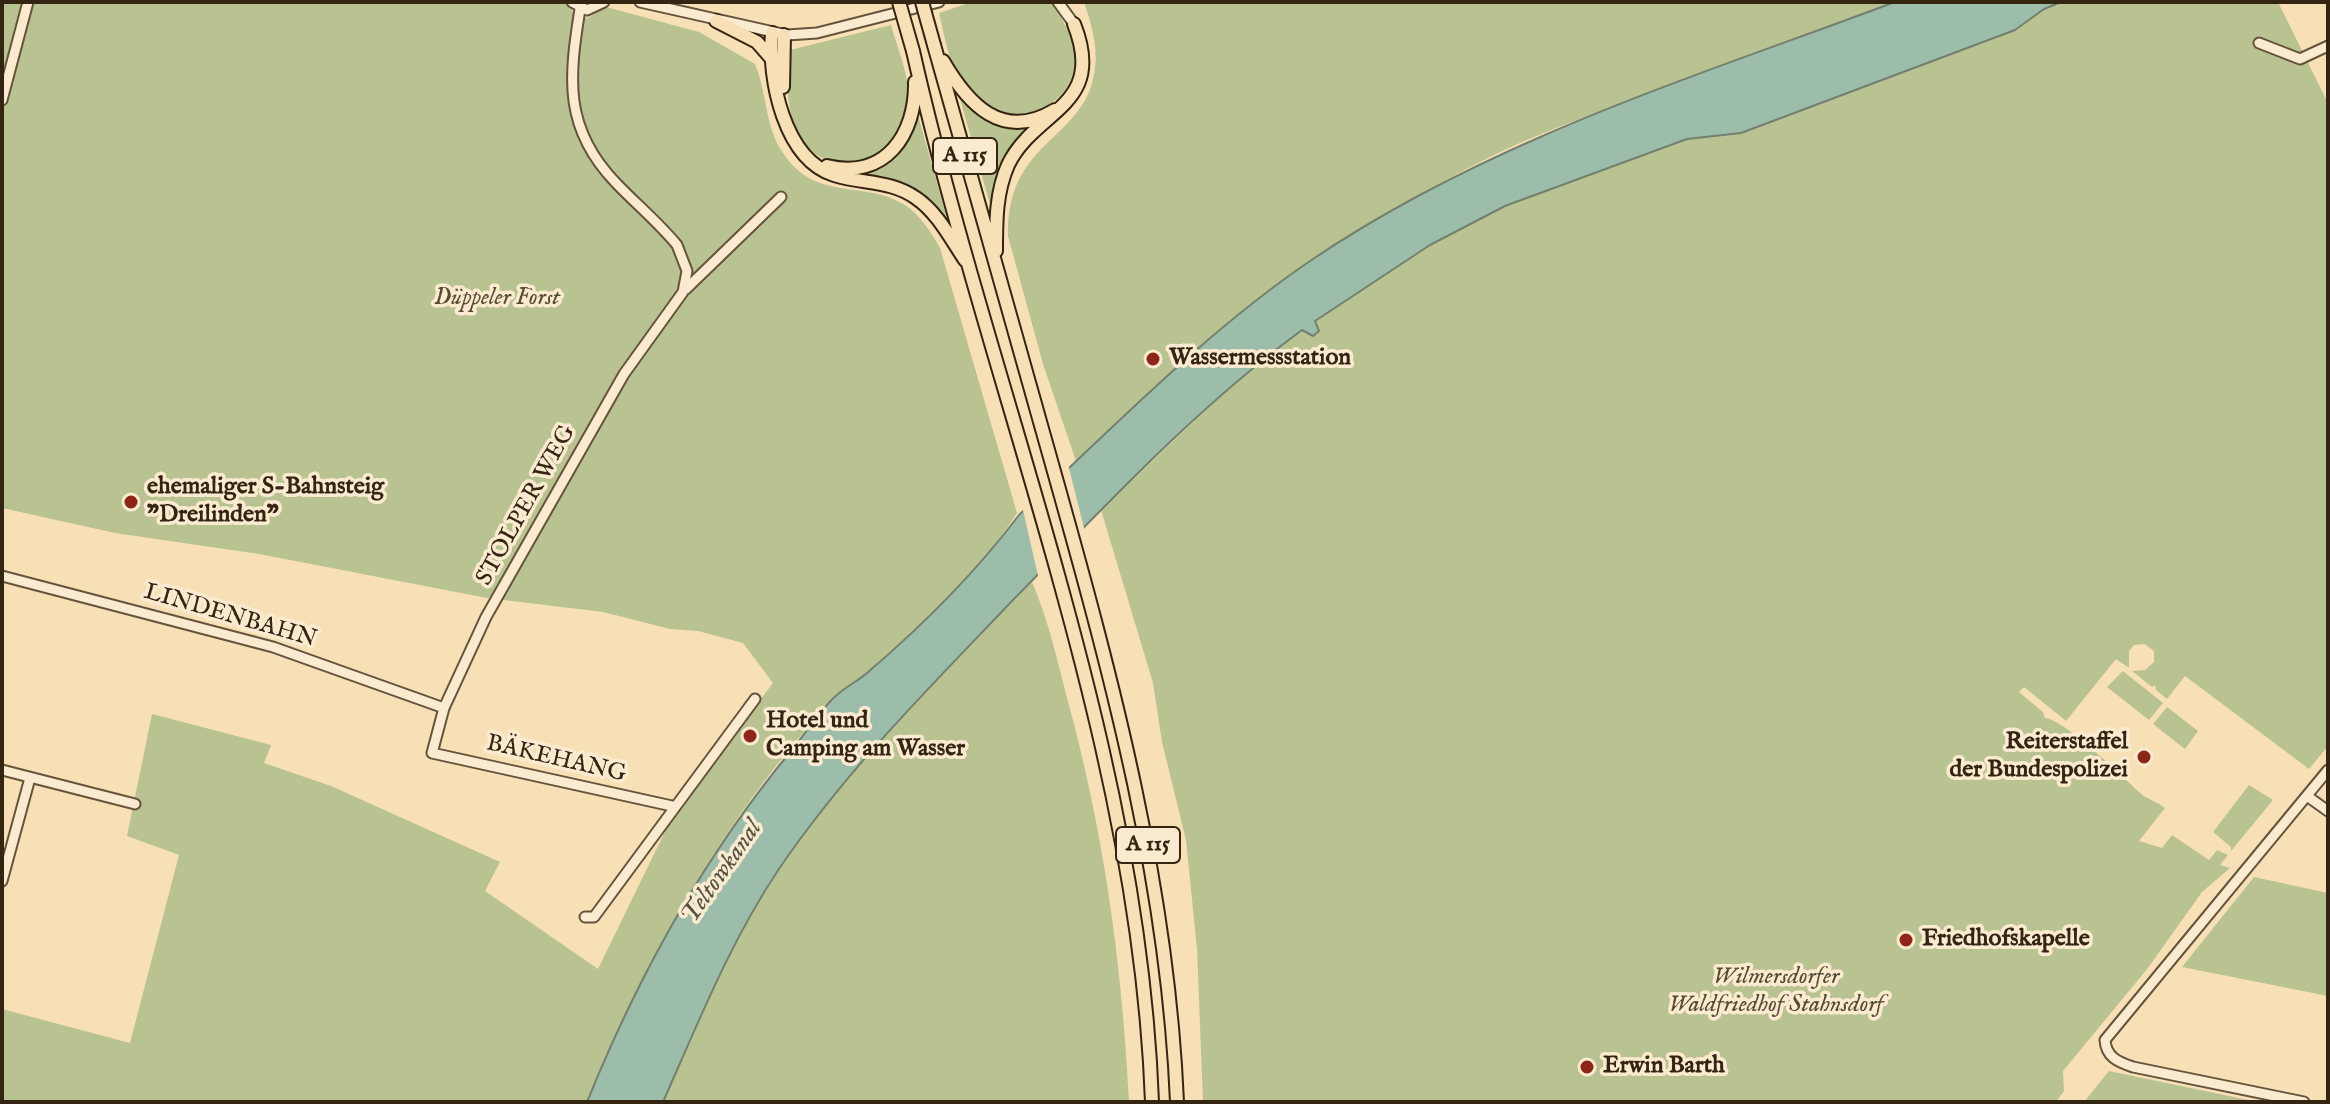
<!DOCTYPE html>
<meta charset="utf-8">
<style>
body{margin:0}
#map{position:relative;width:2330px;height:1104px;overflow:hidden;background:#f7e0b6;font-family:"IM FELL English",serif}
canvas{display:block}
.frame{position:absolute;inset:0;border:4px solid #342412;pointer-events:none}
</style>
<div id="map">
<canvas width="2330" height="1104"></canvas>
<div class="frame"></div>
</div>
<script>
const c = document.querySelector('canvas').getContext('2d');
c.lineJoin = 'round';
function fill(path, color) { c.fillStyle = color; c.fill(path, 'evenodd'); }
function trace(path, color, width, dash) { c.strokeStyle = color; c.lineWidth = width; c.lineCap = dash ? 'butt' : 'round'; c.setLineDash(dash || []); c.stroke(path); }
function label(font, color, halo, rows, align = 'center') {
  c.font = font + ' "IM FELL English",serif'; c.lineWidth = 7; c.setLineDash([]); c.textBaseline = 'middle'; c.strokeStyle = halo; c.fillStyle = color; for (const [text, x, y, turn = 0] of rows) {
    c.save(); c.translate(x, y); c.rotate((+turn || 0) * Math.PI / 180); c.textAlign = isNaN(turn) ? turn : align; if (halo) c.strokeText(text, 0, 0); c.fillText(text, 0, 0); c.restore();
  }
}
fill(new Path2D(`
 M 2,2 L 566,2 L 576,16 L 588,18 L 606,7 L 699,32 L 755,64 C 767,93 765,127 783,153 C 816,203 863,179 905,205 C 921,216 931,232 940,248 L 1017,513 C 980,572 922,625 869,672 C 859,681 845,687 835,697 C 727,812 646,956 586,1102 L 2,1102 L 2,1009 L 130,1043 L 179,855 L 127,836 L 152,714 L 271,745 L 264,763 L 331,786 L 500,862 L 485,891 L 598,969 L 675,811 L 773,683 L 743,643 L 698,631 L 670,629 L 603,612 L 487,598 L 259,554 L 115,533 L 2,508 Z
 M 972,2 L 1052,2 L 1055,6 C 1063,22 1075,39 1075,58 C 1076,103 1022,129 985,106 C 976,100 966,87 960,78 C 948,61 944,33 939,13 Z
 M 1084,2 L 1895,2 C 1813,32 1732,63 1651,93 C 1596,113 1540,132 1488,158 C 1323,241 1206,335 1077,464 L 1043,364 L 1008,236 C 1006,138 1087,141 1095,68 C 1098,46 1091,23 1084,2 Z
 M 2061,2 L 2278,2 L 2328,103 L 2328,746 L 2309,769 L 2185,676 L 2167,699 L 2156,690 L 2155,685 L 2152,687 L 2132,671 L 2145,670 L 2154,662 L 2154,651 L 2145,644 L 2134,645 L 2129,651 L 2129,668 L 2116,659 L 2066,721 L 2024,687 L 2019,692 L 2043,712 L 2045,718 C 2064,719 2124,778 2139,792 C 2145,798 2157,802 2165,808 L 2139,841 L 2162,848 L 2172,835 L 2209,860 L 2217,850 L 2228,855 L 2220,865 L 2230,868 L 2202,892 L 2148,968 L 2063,1071 L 2064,1091 L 2056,1102 L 1203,1102 L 1197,949 L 1186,840 L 1162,742 L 1153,683 L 1101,510 L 1237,380 L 1302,329 L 1313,335 L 1319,331 L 1314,321 L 1431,245 L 1505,206 L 1687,139 L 1741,132 L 2015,30 L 2044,9 Z
 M 891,25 C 898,50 910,77 909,103 C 905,153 842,187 806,145 C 785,121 786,80 790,50 Z
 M 960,99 L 979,113 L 1035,121 L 997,177 L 991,208 Z
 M 916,108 L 949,226 L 901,184 L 850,174 L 878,165 Z
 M 1032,582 C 1048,619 1057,659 1067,698 C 1104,832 1122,964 1129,1102 L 663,1102 C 698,1023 731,940 780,869 C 852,762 943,674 1032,582 Z
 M 2123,671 L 2163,703 L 2149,720 L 2107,687 Z
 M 2167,707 L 2198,731 L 2185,749 L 2153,724 Z
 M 2249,785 L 2273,800 L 2231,851 L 2231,847 L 2213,832 Z
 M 2254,877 L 2328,893 L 2328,996 L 2182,967 Z
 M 2109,1071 L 2258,1102 L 2084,1102 Z`), '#b9c391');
const water = new Path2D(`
 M 1895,2 L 2061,2 L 2044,9 L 2015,30 L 1741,133 L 1687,139 L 1505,206 L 1430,245 L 1315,321 L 1319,331 L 1313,336 L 1302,330 C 1196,408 1106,505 1014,599 C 931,686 847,769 779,869 C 731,940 698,1023 663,1102 L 587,1102 C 638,976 704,856 791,751 C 806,733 820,709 838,694 C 847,686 858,681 867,673 C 922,626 976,572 1019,515 C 1113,428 1203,334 1310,261 C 1488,140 1695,77 1895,2 Z`);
fill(water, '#9dbdab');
trace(water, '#73806e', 2);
fill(new Path2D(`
 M 1068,464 L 1085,532 L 1039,580 L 1022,506 Z`), '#f7e0b6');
const minor = new Path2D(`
 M 572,2 L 587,10 L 604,2
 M 640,2 L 787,35 L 817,33 L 939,2
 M 1058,2 L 1074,24
 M 580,9 C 569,78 563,128 616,183 C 636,204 658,222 677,245 L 687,271 L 683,292 L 624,374 L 486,617 L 444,708 L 432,753 L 672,806
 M 2259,43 L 2300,59 L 2328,46
 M 2,100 L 28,2
 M 686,289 L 781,197
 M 2,576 L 273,647 L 444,708
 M 2,770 L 135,804
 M 2307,796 L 2328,811
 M 2,881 L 30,778
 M 585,917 L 594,917 L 755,699
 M 2304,1102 L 2133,1067 C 2118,1062 2106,1057 2105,1040 L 2328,770`);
const highway = new Path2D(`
 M 716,21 L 757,42 L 771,58
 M 772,33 C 768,79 784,159 834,175 C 862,184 891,180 916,198 C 937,212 951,239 965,260
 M 934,45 C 974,189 1015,332 1055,475 C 1113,681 1168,887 1177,1102
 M 913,51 C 992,401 1139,740 1152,1102
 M 943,61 C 968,104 1002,142 1055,110
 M 783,87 L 784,35
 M 827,166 C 885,180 916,135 915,82
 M 996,251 C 996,221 996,192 1008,165 C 1035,109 1107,107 1074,24`);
trace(minor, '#65533b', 13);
trace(highway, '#342412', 16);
trace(minor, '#faebd0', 9);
trace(highway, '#f7e0b6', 12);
const highwayBridge = new Path2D(`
 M 899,2 L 913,51
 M 922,2 L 934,45`);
trace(highwayBridge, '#342412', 16, []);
trace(highwayBridge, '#f7e0b6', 12);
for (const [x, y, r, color] of [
 [1153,359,8,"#8f2418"],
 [131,502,8,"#8f2418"],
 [750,736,8,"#8f2418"],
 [2144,757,8,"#8f2418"],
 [1906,940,8,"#8f2418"],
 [1587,1067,8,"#8f2418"]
]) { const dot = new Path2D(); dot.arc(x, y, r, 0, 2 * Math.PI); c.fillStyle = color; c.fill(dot); trace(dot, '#faebd0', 3); }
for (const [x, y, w] of [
 [965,156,64],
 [1148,845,64]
]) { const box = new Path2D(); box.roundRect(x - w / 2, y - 18, w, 36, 6); c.fillStyle = '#faebd0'; c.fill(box); trace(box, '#342412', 2); }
label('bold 22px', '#342412', null, [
 ["A 115",965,156],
 ["A 115",1148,845]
]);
label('italic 24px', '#554c32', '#faebd0', [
 ["Düppeler Forst",497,299],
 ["Wilmersdorfer",1776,978],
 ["Waldfriedhof Stahnsdorf",1776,1006]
]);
label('bold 24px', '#342412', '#faebd0', [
 ["Wassermessstation",1169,359],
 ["ehemaliger S-Bahnsteig",147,488],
 ["\"Dreilinden\"",147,516],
 ["Hotel und",766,722],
 ["Camping am Wasser",766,750],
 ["Reiterstaffel",2128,743,"right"],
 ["der Bundespolizei",2128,771,"right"],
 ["Friedhofskapelle",1922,940],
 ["Erwin Barth",1603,1067]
], 'left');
label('24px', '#342412', '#faebd0', [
 ["STOLPER WEG",527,506,-61],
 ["LINDENBAHN",230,617,16],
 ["BÄKEHANG",556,760,13]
]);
label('italic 26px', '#545240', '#faebd0', [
 ["Teltowkanal",723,873,-55]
]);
</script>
